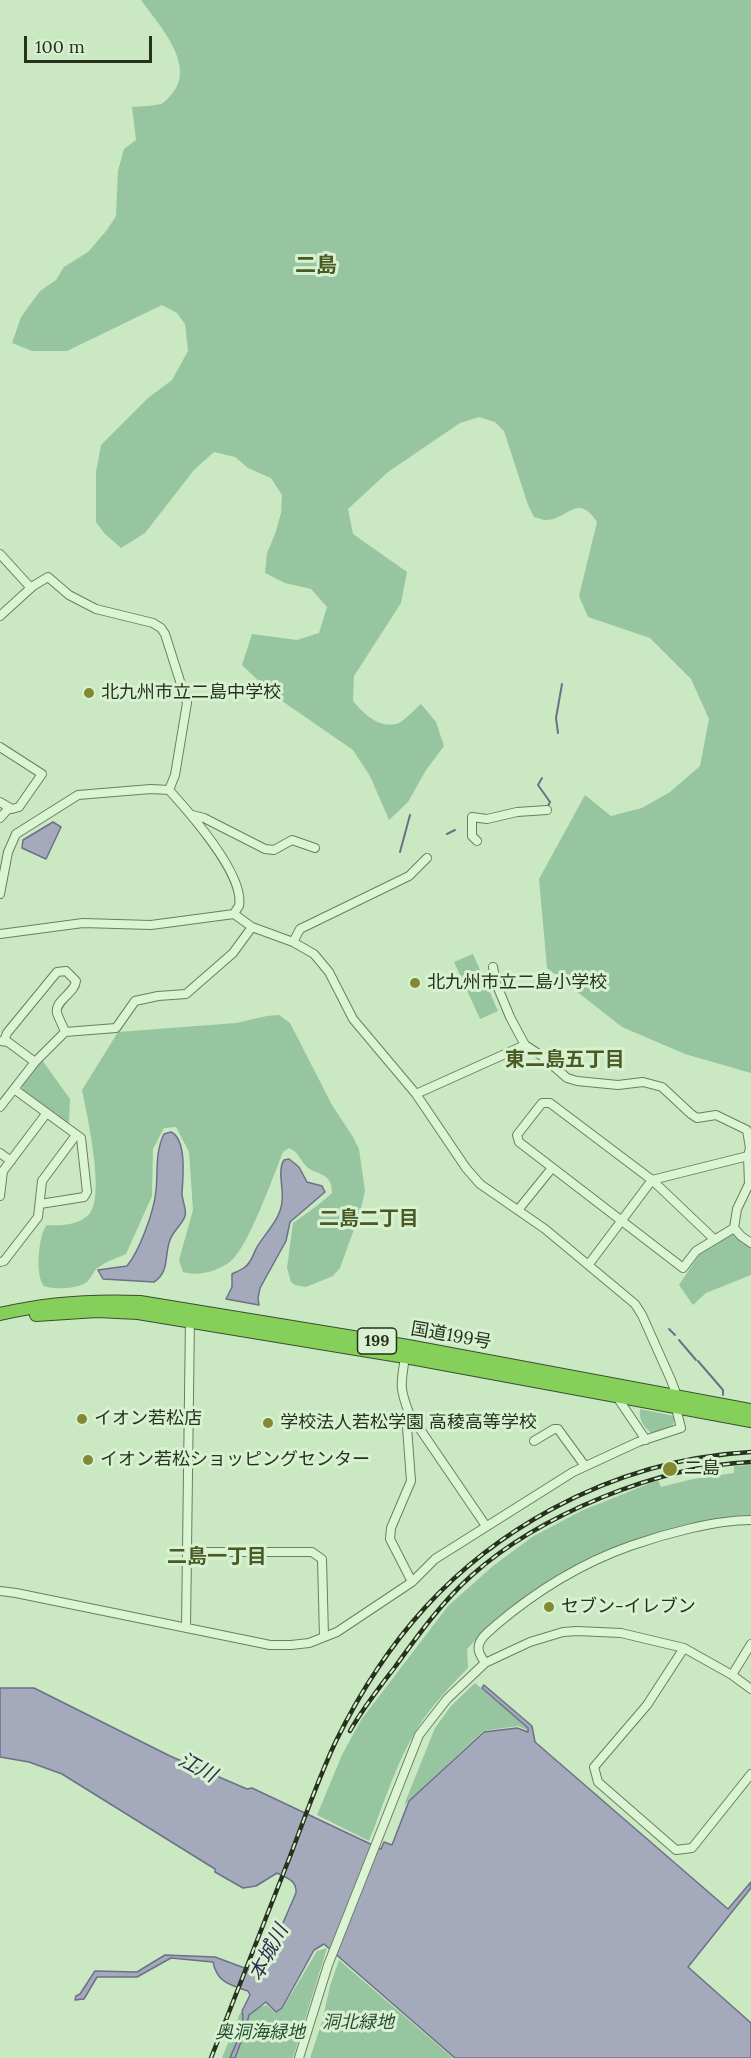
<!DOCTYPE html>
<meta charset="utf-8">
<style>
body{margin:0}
#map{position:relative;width:751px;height:2058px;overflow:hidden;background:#cae8c2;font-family:Lora,serif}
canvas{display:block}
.scale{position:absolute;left:24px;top:36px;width:128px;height:27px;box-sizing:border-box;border:3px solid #26321e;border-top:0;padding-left:8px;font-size:18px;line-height:21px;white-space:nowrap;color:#26321e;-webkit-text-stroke:4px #d7f1d1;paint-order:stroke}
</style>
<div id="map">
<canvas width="751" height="2058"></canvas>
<div class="scale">100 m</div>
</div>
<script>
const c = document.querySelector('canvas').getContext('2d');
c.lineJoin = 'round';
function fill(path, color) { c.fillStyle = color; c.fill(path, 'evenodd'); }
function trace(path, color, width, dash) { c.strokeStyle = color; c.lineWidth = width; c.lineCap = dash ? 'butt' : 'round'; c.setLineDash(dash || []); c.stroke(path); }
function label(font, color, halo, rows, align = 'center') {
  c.font = font + ' Lora,"Noto Sans JP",serif'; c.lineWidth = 6; c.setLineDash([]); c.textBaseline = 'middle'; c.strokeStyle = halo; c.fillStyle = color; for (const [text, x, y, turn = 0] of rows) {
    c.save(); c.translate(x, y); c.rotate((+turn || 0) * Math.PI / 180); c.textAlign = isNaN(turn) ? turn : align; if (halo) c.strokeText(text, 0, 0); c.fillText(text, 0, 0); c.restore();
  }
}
fill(new Path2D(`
 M 141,0 L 751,0 L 751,1073 L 685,1054 L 622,1027 L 547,968 L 539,879 L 585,795 L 611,816 L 642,808 L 670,792 L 700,766 L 709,719 L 691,679 L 650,638 L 588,617 L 579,596 L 597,522 C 577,491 568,521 544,520 C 541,519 538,518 534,517 L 528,505 L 504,431 L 495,422 L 479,417 L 460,423 L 388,472 L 348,509 L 353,534 L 407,572 L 401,603 L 354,676 L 353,701 C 364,714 380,730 399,723 C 406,719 415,709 421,704 L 436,722 L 444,746 L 426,770 L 408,802 L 389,820 L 370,776 L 353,750 L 272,694 L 242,665 L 252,634 L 297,640 L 319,633 L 327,607 L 311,589 L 285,583 L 265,573 L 267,553 L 275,534 L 281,513 L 282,495 L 271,478 L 248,468 L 235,457 L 214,452 L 194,470 L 145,533 L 121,548 L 104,533 L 96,522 L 96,472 L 101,445 L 148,398 L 172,380 L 188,351 L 185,324 L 177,313 L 162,305 L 67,351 L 32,351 L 12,343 L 21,317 L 40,291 L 56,280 L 64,267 L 88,252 L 107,230 L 116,216 L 118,171 L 124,149 L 136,140 L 132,107 C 141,106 152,106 161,104 C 165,102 168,98 171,95 C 198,66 158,24 141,0 Z
 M 473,954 L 498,1011 L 480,1019 L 454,962 Z
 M 279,1015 L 290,1023 L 332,1105 L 353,1137 L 359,1149 L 365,1191 L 360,1213 L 340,1268 L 333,1276 L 306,1287 L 295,1285 L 291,1282 L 287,1268 L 293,1223 L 318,1205 L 332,1193 C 332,1170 315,1176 306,1166 C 299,1159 299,1152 289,1148 L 283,1152 C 273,1177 249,1245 231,1261 C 218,1271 199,1277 183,1272 L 179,1260 L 193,1210 L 189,1152 L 176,1127 L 164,1128 L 153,1149 L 152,1196 L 126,1254 C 117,1258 107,1261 99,1267 C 93,1271 92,1277 87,1282 C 77,1289 54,1290 44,1286 C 35,1277 38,1234 47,1225 C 61,1226 81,1225 90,1213 C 105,1194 87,1115 82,1090 L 118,1032 L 236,1023 L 267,1016 Z
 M 42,1060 L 70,1099 L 69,1124 L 23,1090 L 22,1086 Z
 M 734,1233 L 751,1246 L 751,1275 L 706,1293 L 693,1305 L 679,1285 L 699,1255 Z
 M 640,1409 L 675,1416 L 673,1425 L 654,1434 C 645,1430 638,1419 640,1409 Z
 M 751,1465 L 751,1515 L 714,1519 L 672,1529 L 631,1541 L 589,1560 L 489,1626 L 467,1649 L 468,1668 C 446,1690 424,1714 410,1741 C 393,1773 382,1808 369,1841 L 317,1815 L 342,1755 L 361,1720 L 448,1606 L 493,1566 L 532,1537 L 581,1511 L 658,1480 L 661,1487 L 693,1479 L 734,1473 L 734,1466 Z
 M 475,1683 L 528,1728 L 527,1730 L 518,1726 L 483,1731 L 404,1805 L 435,1728 L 451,1706 Z
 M 327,1948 L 293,2058 L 222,2058 L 240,2013 L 267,2005 L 275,2013 L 283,2008 L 317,1951 Z
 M 339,1960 L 453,2058 L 310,2058 L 322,2022 L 330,1986 Z`), '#97c5a0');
const water = new Path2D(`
 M 53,822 L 61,827 L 46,859 L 22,848 L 23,840 Z
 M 171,1132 C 187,1139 183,1178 182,1193 C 182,1201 187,1209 185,1216 C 182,1225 173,1231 170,1240 C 164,1255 170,1272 154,1282 L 103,1279 L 98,1270 L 127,1266 C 140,1250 154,1211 156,1191 C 158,1172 155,1152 164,1134 Z
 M 289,1159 L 299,1167 L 307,1182 L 322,1186 L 325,1192 L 290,1222 L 286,1241 L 260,1288 L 258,1298 L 259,1305 L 226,1299 L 232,1287 L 232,1274 C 236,1272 241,1270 245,1267 C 252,1262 253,1254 257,1247 C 266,1232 280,1220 282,1202 C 284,1189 277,1171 284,1160 Z
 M 484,1685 L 532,1726 L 535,1742 L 728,1909 L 751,1882 L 751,1888 L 688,1967 L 751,2023 L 751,2058 L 455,2058 L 324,1944 L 314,1950 L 282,2008 L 276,2012 L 266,2002 L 249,2015 L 245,2031 L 235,2058 L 230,2058 C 236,2043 246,2026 242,2011 L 250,1995 L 248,1991 C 231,1985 217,1983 213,1962 L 171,1958 L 137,1977 L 97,1977 L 84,1999 L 75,2000 L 76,1996 L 80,1994 L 95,1971 L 137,1972 L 165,1955 L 215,1957 L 258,1973 L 263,1969 L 296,1893 C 297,1880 287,1878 277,1873 L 256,1886 L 243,1888 L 215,1872 L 215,1869 L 62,1774 L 29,1762 L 0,1757 L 0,1688 L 34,1688 L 170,1756 L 247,1789 L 252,1788 L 381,1849 L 384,1842 L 392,1845 L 409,1801 L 484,1732 L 517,1728 L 528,1732 L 528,1728 L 482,1688 Z`);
fill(water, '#a4a9bc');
trace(water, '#6c7188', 1.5);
trace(new Path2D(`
 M 558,733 L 556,718 L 562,684
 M 542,778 L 538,785 L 550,802 L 547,808
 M 447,834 L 455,830
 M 400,852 L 410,815
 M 669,1329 L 675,1335
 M 679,1340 L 696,1360
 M 698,1361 L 723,1390 L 723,1395`), '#6c7188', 2);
const minor = new Path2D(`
 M 0,554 L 31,588
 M 0,616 L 33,586 L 48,577 L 69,595 L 96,609 L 153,623 L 161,628 L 165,634 L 187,703 L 175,775 L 169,790
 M 0,747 L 42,774 L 19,807 L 12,809 L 0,802
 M 192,815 L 204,818 L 265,849 L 274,850 L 292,840 L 315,848
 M 0,818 L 9,808
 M 477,841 L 472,836 L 472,817 L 487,819 L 517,812 L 547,810
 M 0,894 L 8,852 L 16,834 L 78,795 L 151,789 L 169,790 C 189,812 245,875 239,906 C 238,907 234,914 234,914
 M 0,934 L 83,923 L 151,925 L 234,914 L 252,927 L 293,942 L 314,954 L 329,972 L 353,1019 L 416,1094 L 466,1168 L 480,1184 L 545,1229 L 635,1304 L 642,1315 L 671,1380 L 677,1396 L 676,1408 L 681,1428 L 638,1442 L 573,1472 L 435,1559 L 412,1582 L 337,1632 L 309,1643 L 291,1645 L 270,1645 L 16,1593 L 0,1591
 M 293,942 L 300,929 L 409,876 L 427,858
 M 493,967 L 496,983 L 510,1017 L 525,1045 L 542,1056 L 567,1078 L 577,1081 L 618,1085 L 643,1082 L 662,1087 L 691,1114 L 697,1118 L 716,1115 L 747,1130 L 750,1148 L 748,1156 L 749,1184 L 737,1209 L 734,1228 L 741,1236 L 751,1243
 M 0,1041 L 8,1042 L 35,1062
 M 4,1041 L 7,1033 L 57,972 L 66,971 L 76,981 C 75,993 54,1001 57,1013 C 59,1019 63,1026 65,1032
 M 14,1089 L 81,1138 L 87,1192 L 84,1197 L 40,1204
 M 416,1094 L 525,1045
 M 0,1107 L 35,1062 L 65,1032 L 116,1028 L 135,1001 L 158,996 L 186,994 L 233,953 L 252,927
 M 0,1153 L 11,1161
 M 0,1196 L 3,1171 L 46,1114
 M 518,1210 L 552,1168
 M 714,1239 L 652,1180 L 550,1103 L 542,1103 L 517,1135 L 519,1142 L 683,1268 L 696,1251 L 734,1228
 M 0,1262 L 4,1261 L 38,1217 L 42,1181 L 76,1135
 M 589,1264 L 652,1180 L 748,1156
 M 405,1357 C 401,1384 399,1387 409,1413 L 486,1526
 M 617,1397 L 646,1440
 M 409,1413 L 407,1427 L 411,1481 L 391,1528 L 390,1539 L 412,1582
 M 534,1441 L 554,1429 L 558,1429 L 585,1466
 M 189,1552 L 312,1552 L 322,1559 L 324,1637
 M 186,1628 L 190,1317
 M 684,1648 L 647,1705 L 594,1767 L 598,1782 L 676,1850 L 692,1848 L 751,1774
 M 485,1663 C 481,1656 476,1650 480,1642 C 483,1635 491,1630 496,1625 C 535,1592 582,1563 630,1546 C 664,1534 715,1520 751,1520
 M 732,1675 L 751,1644
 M 299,2058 L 328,1965 L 419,1735 L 447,1699 L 485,1663 L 530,1642 L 563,1632 L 577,1631 L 621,1633 L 684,1648 L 732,1675 L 751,1689`);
const highway = new Path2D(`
 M 0,1314 C 46,1303 93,1300 140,1302 L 408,1346 L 751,1410
 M 36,1315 L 97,1311 L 138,1313 L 405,1357 L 751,1421`);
trace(minor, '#69805b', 10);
trace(highway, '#3d4e2f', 14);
trace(minor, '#dbf4d4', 8);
trace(highway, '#84d05b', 12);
const rail = new Path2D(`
 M 350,1731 C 363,1708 379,1688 395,1667 C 418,1635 442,1602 471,1576 C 540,1514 659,1466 751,1462
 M 211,2058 C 237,1992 263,1925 289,1859 C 304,1820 318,1779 336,1741 C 386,1640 452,1563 552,1509 C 613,1476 681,1456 751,1452`);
trace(rail, '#26321e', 4.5);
trace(rail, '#d7f1d1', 2, [7]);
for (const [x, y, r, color] of [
 [89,693,6,"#828932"],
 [415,983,6,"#828932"],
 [82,1419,6,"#828932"],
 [268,1423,6,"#828932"],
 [88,1460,6,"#828932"],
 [670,1469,8,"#828932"],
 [549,1607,6,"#828932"]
]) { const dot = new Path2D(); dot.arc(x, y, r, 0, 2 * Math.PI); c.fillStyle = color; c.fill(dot); trace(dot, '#d7f1d1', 2); }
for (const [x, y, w] of [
 [377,1341,39]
]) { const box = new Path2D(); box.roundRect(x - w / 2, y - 13, w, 26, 4.5); c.fillStyle = '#d7f1d1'; c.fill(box); trace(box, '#26321e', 1.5); }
label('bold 16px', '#26321e', null, [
 ["199",377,1341]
]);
label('18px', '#26321e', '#d7f1d1', [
 ["北九州市立二島中学校",101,693],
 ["北九州市立二島小学校",427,983],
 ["イオン若松店",94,1419],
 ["学校法人若松学園 高稜高等学校",280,1423],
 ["イオン若松ショッピングセンター",100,1460],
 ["二島",684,1469],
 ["セブン-イレブン",561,1607]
], 'left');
label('18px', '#26321e', '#d7f1d1', [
 ["国道199号",451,1336,10]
]);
label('italic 18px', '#264c33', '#d7f1d1', [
 ["洞北緑地",358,2023],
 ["奥洞海緑地",260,2033]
]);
label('bold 20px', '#495a22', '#d7f1d1', [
 ["東二島五丁目",565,1060],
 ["二島二丁目",369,1219],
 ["二島一丁目",217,1557]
]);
label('italic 20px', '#2f2e50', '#d7f1d1', [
 ["江川",197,1768,28],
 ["本城川",269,1953,-62]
]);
label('bold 21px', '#495a22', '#d7f1d1', [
 ["二島",316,266]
]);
</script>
